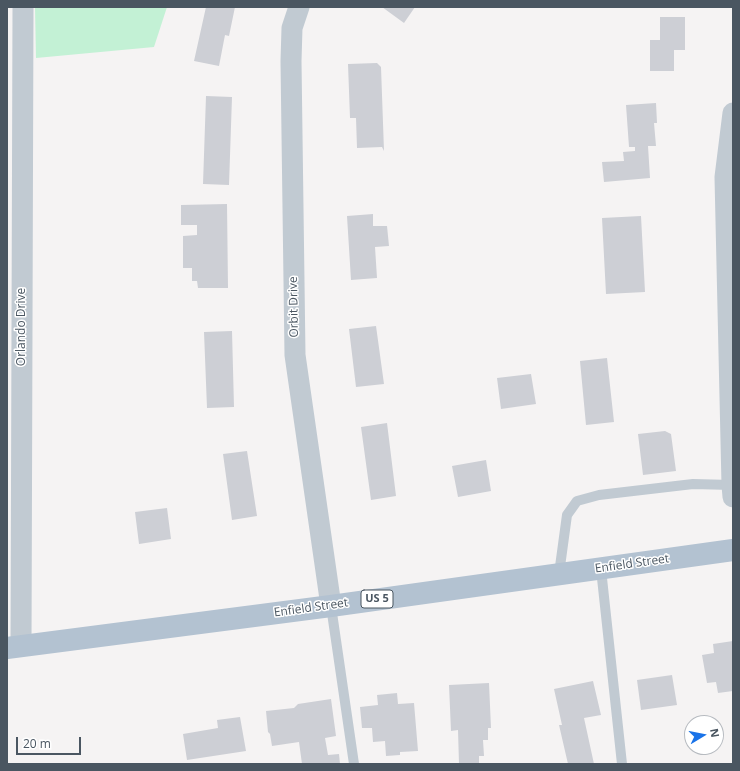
<!DOCTYPE html>
<style>
body{margin:0}
#map{position:relative;width:740px;height:771px;overflow:hidden;background:#f5f3f3;font-family:"Open Sans",sans-serif}
canvas{display:block}
.frame{position:absolute;inset:0;border:8px solid #4a5661;pointer-events:none}
.north{position:absolute;left:684px;top:715px;width:40px;height:40px;box-sizing:border-box;background:#fff;border:1px solid #b7bbc0;border-radius:50%;rotate:80deg;font-size:11px;font-weight:700;line-height:16px;text-align:center;color:#4a5661}
.north::after{content:'';display:block;margin:auto;width:14px;height:18px;background:#1a73e8;clip-path:polygon(50% 0,100% 100%,50% 72%,0 100%)}
.scale{position:absolute;left:16px;top:737px;width:65px;height:18px;box-sizing:border-box;border:2px solid #4a5661;border-top:0;padding-left:5px;font-size:12px;line-height:14px;white-space:nowrap;color:#4a5661;-webkit-text-stroke:3px #fff;paint-order:stroke}
</style>
<div id="map">
<canvas width="740" height="771"></canvas>
<div class="frame"></div>
<div class="north">N</div>
<div class="scale">20 m</div>
</div>
<script>
const c = document.querySelector('canvas').getContext('2d');
c.lineJoin = 'round';
function fill(path, color) { c.fillStyle = color; c.fill(path, 'evenodd'); }
function trace(path, color, width, dash) { c.strokeStyle = color; c.lineWidth = width; c.lineCap = dash ? 'butt' : 'round'; c.setLineDash(dash || []); c.stroke(path); }
function label(font, color, halo, rows, align = 'center') {
  c.font = font + ' "Open Sans",sans-serif'; c.lineWidth = 3; c.setLineDash([]); c.textBaseline = 'middle'; c.strokeStyle = halo; c.fillStyle = color; for (const [text, x, y, turn = 0] of rows) {
    c.save(); c.translate(x, y); c.rotate((+turn || 0) * Math.PI / 180); c.textAlign = isNaN(turn) ? turn : align; if (halo) c.strokeText(text, 0, 0); c.fillText(text, 0, 0); c.restore();
  }
}
fill(new Path2D(`
 M 35,7 L 167,7 L 154,47 L 36,58 Z`), '#c3f1d5');
fill(new Path2D(`
 M 206,7 L 235,7 L 229,36 L 225,35 L 219,66 L 194,61 Z
 M 382,7 L 415,7 L 404,23 Z
 M 660,17 L 685,17 L 685,50 L 674,50 L 674,71 L 650,71 L 650,40 L 660,40 Z
 M 377,63 L 381,67 L 384,151 L 382,147 L 357,148 L 356,118 L 350,118 L 348,64 Z
 M 206,96 L 232,97 L 229,185 L 203,184 Z
 M 656,103 L 657,123 L 654,123 L 656,146 L 648,146 L 650,178 L 604,182 L 602,162 L 624,161 L 623,152 L 635,151 L 635,147 L 629,147 L 626,105 Z
 M 227,204 L 228,288 L 198,288 L 197,281 L 192,281 L 192,268 L 183,268 L 183,236 L 197,235 L 197,225 L 181,225 L 181,205 Z
 M 373,214 L 373,226 L 387,226 L 389,246 L 375,247 L 377,278 L 351,280 L 347,216 Z
 M 641,216 L 645,292 L 606,294 L 602,218 Z
 M 376,326 L 384,384 L 356,387 L 349,329 Z
 M 232,331 L 234,407 L 207,408 L 204,332 Z
 M 607,358 L 614,422 L 586,425 L 580,361 Z
 M 531,374 L 536,404 L 501,409 L 497,378 Z
 M 387,423 L 396,496 L 371,500 L 361,427 Z
 M 665,431 L 671,434 L 676,471 L 643,475 L 638,434 Z
 M 247,451 L 257,516 L 232,520 L 223,454 Z
 M 486,460 L 491,491 L 458,497 L 452,466 Z
 M 167,508 L 171,539 L 139,544 L 135,512 Z
 M 733,641 L 733,691 L 718,693 L 716,682 L 707,683 L 702,655 L 714,653 L 713,644 Z
 M 672,675 L 677,705 L 641,710 L 637,680 Z
 M 593,681 L 601,715 L 584,718 L 594,764 L 568,764 L 559,725 L 562,725 L 554,689 Z
 M 489,683 L 491,728 L 488,728 L 488,740 L 483,740 L 484,756 L 479,756 L 479,764 L 459,764 L 458,730 L 451,731 L 449,685 Z
 M 397,693 L 398,704 L 414,703 L 418,751 L 400,752 L 400,755 L 386,756 L 385,741 L 373,742 L 372,728 L 362,728 L 360,707 L 378,705 L 377,695 Z
 M 331,699 L 336,736 L 325,738 L 328,755 L 339,754 L 340,764 L 302,764 L 299,742 L 272,746 L 270,734 L 268,732 L 266,711 L 294,708 L 298,704 Z
 M 240,717 L 246,751 L 187,760 L 183,734 L 218,728 L 217,720 Z`), '#cdcfd5');
trace(new Path2D(`
 M 601,569 L 622,764
 M 559,574 L 567,515 L 577,501 L 599,495 L 693,484 L 732,485
 M 331,606 L 354,764`), '#c1cad2', 10);
trace(new Path2D(`
 M 299,7 L 292,28 L 291,61 L 295,355 L 331,606
 M 733,113 L 725,177 L 732,485 L 733,497
 M 21,646 L 23,7`), '#c1cad2', 21);
trace(new Path2D(`
 M 7,648 L 331,606 L 733,550`), '#b3c2d1', 22);
for (const [x, y, w] of [
 [377,599,32]
]) { const box = new Path2D(); box.roundRect(x - w / 2, y - 9, w, 18, 3); c.fillStyle = '#fff'; c.fill(box); trace(box, '#4a5661', 1); }
label('bold 11px', '#4a5661', null, [
 ["US 5",377,599]
]);
label('12px', '#4a5661', '#fff', [
 ["Orbit Drive",294,307,-91],
 ["Orlando Drive",22,327,-90],
 ["Enfield Street",632,564,-8],
 ["Enfield Street",311,608,-8]
]);
</script>
